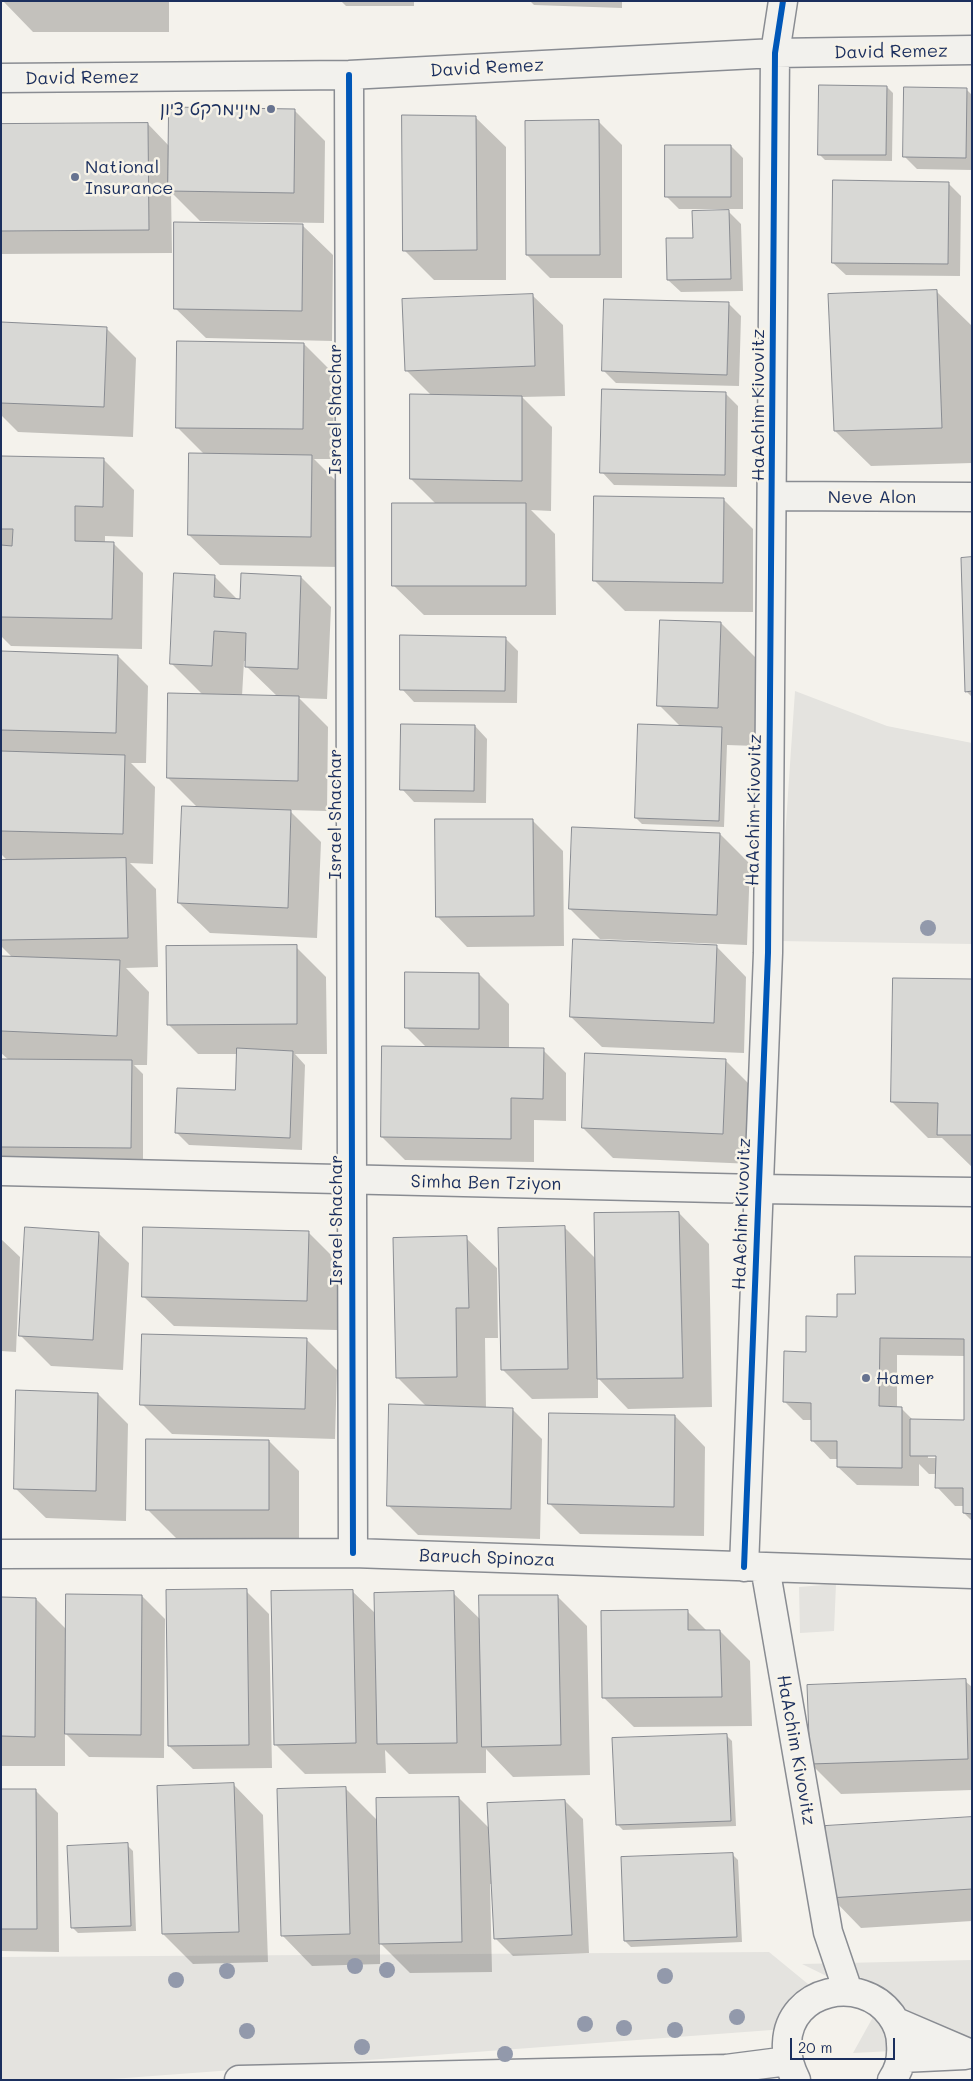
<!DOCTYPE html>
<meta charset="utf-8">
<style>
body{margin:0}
#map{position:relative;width:973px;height:2081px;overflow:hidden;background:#f4f2ec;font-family:Mali,sans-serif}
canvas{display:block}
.frame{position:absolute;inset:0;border:2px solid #1b2f5e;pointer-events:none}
.scale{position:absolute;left:790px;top:2038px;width:105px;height:22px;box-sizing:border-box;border:2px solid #1b2f5e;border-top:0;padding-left:6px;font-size:15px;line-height:18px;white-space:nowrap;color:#1b2f5e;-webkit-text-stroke:4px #f7f3e8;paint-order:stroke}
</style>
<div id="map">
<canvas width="973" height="2081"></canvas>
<div class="frame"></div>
<div class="scale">20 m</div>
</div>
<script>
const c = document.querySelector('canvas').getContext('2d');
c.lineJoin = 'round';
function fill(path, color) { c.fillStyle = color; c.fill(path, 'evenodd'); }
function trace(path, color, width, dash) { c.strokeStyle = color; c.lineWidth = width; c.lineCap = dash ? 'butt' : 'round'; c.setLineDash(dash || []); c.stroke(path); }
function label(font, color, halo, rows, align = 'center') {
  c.font = font + ' Mali,"Playpen Sans Hebrew",sans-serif'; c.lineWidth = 5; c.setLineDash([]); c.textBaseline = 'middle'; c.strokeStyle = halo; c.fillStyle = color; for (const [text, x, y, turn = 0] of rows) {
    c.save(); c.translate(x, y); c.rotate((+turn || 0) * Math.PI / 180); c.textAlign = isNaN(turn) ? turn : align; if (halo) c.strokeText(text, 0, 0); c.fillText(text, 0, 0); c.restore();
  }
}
fill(new Path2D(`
 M 795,691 L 887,726 L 972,743 L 972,944 L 778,941 Z
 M 836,1584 L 834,1631 L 800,1633 L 799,1587 Z
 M 769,1952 L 819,1993 L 785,2029 L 112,2079 L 1,2080 L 1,1957 Z
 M 972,1960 L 972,2047 L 853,2053 L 883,1999 L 851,1988 L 802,1964 Z`), '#e4e3df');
fill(new Path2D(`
 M 3,1 L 169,1 L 169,32 L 33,32 Z
 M 341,1 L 414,1 L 414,6 L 346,6 Z
 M 530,1 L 622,1 L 622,8 L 534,5 Z
 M 887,87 L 893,93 L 892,161 L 825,160 L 819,154 Z
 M 966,89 L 972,95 L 972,170 L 917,169 L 905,157 Z
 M 294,110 L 325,141 L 324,223 L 200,221 L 171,192 L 172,253 L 1,254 L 1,126 L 148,124 L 170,147 Z
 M 475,117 L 506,147 L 506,280 L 434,280 L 404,250 Z
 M 599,122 L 622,145 L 622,278 L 550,278 L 527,255 Z
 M 731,146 L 743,158 L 743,209 L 679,209 L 666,196 Z
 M 948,183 L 961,196 L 960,276 L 846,275 L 833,263 Z
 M 728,211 L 741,224 L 743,291 L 681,292 L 668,280 L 695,239 Z
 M 302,225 L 333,255 L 332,341 L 206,338 L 175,308 Z
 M 937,292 L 972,326 L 972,463 L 871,466 L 835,431 Z
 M 532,295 L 563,325 L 565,396 L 522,397 L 552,427 L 551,511 L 531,510 L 555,534 L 556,615 L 424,615 L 393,585 L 436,504 L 411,479 L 432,396 L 406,370 Z
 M 728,303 L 741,316 L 739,386 L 616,383 L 604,371 Z
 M 1,323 L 106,328 L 136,358 L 133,437 L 18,432 L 1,415 Z
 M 304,344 L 334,374 L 333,459 L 314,459 L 342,487 L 341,567 L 220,565 L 189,535 L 205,455 L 177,427 Z
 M 726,394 L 738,406 L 737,487 L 614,485 L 602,472 Z
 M 1,457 L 104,460 L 134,490 L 133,537 L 105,536 L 105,543 L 113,543 L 143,573 L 142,649 L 11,646 L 1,636 Z
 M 723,499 L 753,529 L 753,612 L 625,611 L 595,581 Z
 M 972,559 L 972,697 L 966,691 Z
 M 214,576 L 238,600 L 301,577 L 331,607 L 327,699 L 299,698 L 328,727 L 327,811 L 289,810 L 321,842 L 317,938 L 210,933 L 179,903 L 198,808 L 168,778 L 203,695 L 171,663 ZM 244,661 L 247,661 L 247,667 L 277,696 L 242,696 Z
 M 721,623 L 759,661 L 756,746 L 727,745 L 724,827 L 642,824 L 636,818 L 680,726 L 659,705 Z
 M 505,638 L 518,651 L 517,703 L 414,702 L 402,689 Z
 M 1,652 L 118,656 L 148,686 L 146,763 L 131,763 L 155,787 L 153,864 L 130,863 L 156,889 L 158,967 L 126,968 L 149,992 L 147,1065 L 134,1065 L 143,1074 L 143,1160 L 1,1159 L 1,1060 L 9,1060 L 1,1053 L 1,957 L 13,958 L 1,946 L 1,861 L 8,861 L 1,854 Z
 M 475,726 L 487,739 L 486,803 L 414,802 L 402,789 Z
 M 532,820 L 563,851 L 564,946 L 467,947 L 437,916 Z
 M 720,834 L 750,864 L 747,945 L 600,939 L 570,909 Z
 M 716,946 L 746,977 L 744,1053 L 602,1047 L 571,1017 Z
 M 296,947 L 326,977 L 327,1054 L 295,1054 L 305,1065 L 302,1150 L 189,1145 L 176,1132 L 236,1092 L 238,1054 L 198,1054 L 168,1024 Z
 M 479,974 L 509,1004 L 509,1049 L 543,1050 L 566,1073 L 566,1121 L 534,1120 L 534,1162 L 405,1160 L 382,1137 L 427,1048 L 406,1027 Z
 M 972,980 L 972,1167 L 942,1138 L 928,1138 L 892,1102 Z
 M 725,1060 L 755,1090 L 753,1164 L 613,1158 L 583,1128 Z
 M 679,1213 L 709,1244 L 712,1407 L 628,1409 L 598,1378 L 598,1398 L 532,1399 L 502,1369 L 565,1228 L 596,1259 Z
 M 308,1232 L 338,1262 L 337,1330 L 174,1326 L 143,1296 Z
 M 98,1233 L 129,1263 L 123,1370 L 51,1366 L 21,1336 Z
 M 466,1238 L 497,1268 L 498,1338 L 485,1338 L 486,1408 L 512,1409 L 542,1439 L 540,1539 L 418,1535 L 388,1505 L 426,1406 L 397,1377 Z
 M 1,1239 L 20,1257 L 16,1352 L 1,1351 Z
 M 972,1259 L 972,1521 L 964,1513 L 964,1506 L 955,1506 L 937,1487 L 937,1474 L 929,1474 L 919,1464 L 919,1486 L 857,1485 L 838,1467 L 838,1459 L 830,1459 L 812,1440 L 812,1420 L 803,1420 L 785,1402 L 807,1353 L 856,1296 ZM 897,1355 L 965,1356 L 965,1421 L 914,1421 L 901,1408 L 897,1408 ZM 928,1455 L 942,1455 L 942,1458 L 928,1458 Z
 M 307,1340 L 337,1370 L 335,1439 L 172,1434 L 142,1404 Z
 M 98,1394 L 128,1424 L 126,1521 L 46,1518 L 15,1488 Z
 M 675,1416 L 705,1447 L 704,1536 L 580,1534 L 550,1504 Z
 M 269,1441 L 299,1471 L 299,1540 L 178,1540 L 148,1510 Z
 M 246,1591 L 269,1614 L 272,1768 L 193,1769 L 169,1746 Z
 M 352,1591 L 376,1614 L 453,1593 L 481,1620 L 557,1596 L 587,1626 L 590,1775 L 513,1777 L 486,1749 L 486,1773 L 409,1774 L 385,1750 L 386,1773 L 305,1774 L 275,1744 Z
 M 142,1596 L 165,1619 L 164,1758 L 89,1757 L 65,1733 L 65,1766 L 1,1766 L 1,1599 L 36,1599 L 67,1630 Z
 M 687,1611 L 707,1631 L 720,1631 L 750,1661 L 752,1726 L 634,1727 L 603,1697 Z
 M 965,1681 L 972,1687 L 972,1790 L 841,1794 L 811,1764 Z
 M 726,1735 L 732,1741 L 736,1826 L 623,1830 L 617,1824 Z
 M 233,1784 L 263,1815 L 268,1962 L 193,1964 L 163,1934 Z
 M 346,1789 L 378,1821 L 459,1798 L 490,1829 L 565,1801 L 583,1819 L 589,1953 L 513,1956 L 495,1938 L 492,1884 L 490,1884 L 492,1972 L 410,1973 L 380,1943 L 380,1964 L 312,1966 L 282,1935 Z
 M 35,1790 L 58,1813 L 59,1952 L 1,1951 L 1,1791 Z
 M 972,1819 L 972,1921 L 861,1928 L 831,1897 Z
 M 127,1845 L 133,1851 L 136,1931 L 78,1933 L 72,1927 Z
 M 732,1854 L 738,1860 L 742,1942 L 631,1947 L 625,1941 Z`), '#0003');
const building = new Path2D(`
 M 819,85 L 887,86 L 886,155 L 818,155 Z
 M 904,87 L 967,88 L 966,158 L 903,157 Z
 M 169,107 L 295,109 L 294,193 L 168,191 Z
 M 402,115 L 476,116 L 477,250 L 403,251 Z
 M 599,120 L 600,255 L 526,255 L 525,121 Z
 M 148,123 L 149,230 L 1,231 L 1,124 Z
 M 665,145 L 731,145 L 731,197 L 665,197 Z
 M 833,180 L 949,182 L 948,264 L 832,263 Z
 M 729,210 L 731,279 L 667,280 L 666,238 L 693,238 L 692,211 Z
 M 174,222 L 303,224 L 302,311 L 174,309 Z
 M 937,290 L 942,428 L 834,431 L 828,294 Z
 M 533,294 L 535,366 L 405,371 L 402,299 Z
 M 604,299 L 729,302 L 727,375 L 602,371 Z
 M 1,322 L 107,327 L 104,407 L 1,403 Z
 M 177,341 L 304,343 L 303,429 L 176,428 Z
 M 602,389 L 726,392 L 725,475 L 600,473 Z
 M 410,394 L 522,396 L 522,481 L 410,479 Z
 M 189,453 L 312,455 L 311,537 L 188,535 Z
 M 1,456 L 104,458 L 103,507 L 75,506 L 75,541 L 114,542 L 112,619 L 1,617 L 1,545 L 12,546 L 13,529 L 1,529 Z
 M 594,496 L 724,498 L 723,583 L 593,581 Z
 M 392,503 L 526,503 L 526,586 L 392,586 Z
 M 972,557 L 972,691 L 965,692 L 961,558 Z
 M 174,573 L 215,575 L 214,597 L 240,599 L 241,573 L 301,576 L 298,669 L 245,667 L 246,633 L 214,631 L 212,666 L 170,664 Z
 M 660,620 L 721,622 L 718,708 L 657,706 Z
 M 400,635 L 506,637 L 505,691 L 400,690 Z
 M 1,651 L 118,655 L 116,733 L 1,730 Z
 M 168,693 L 299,696 L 298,781 L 167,778 Z
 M 401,724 L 475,725 L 474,791 L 400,790 Z
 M 638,724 L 722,727 L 719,821 L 635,818 Z
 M 1,751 L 125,755 L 123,834 L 1,831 Z
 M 182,806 L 291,810 L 288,908 L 178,903 Z
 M 435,819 L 533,819 L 534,916 L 436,917 Z
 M 572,827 L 720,833 L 717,915 L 569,909 Z
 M 126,858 L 128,938 L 1,940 L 1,860 Z
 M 573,939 L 717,945 L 714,1023 L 570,1017 Z
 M 297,945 L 297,1024 L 167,1025 L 166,946 Z
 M 1,956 L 120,960 L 117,1036 L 1,1031 Z
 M 405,972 L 479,973 L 479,1029 L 405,1028 Z
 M 893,978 L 972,979 L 972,1135 L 937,1135 L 938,1103 L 891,1102 Z
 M 382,1046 L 544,1048 L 543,1099 L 511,1098 L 511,1139 L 381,1137 Z
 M 237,1048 L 293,1051 L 290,1138 L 175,1133 L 177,1088 L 235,1090 Z
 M 585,1053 L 726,1059 L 723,1134 L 582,1128 Z
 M 1,1059 L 132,1060 L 131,1148 L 1,1147 Z
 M 679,1212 L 683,1378 L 597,1379 L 594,1213 Z
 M 565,1226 L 568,1369 L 501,1370 L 498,1228 Z
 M 25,1227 L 99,1232 L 93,1340 L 19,1336 Z
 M 143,1227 L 309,1231 L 307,1301 L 142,1297 Z
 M 467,1236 L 469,1308 L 456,1308 L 457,1377 L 396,1378 L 393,1238 Z
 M 855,1256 L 972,1257 L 972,1514 L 963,1513 L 963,1488 L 935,1488 L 936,1456 L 910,1456 L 910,1419 L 964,1420 L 964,1339 L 880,1338 L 879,1406 L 902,1407 L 902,1468 L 837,1467 L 837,1441 L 811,1441 L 811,1403 L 783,1402 L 784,1351 L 806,1352 L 806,1316 L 837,1317 L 837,1294 L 855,1294 Z
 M 142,1334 L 307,1338 L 305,1409 L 140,1405 Z
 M 16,1390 L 98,1393 L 96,1491 L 14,1489 Z
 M 389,1404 L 513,1408 L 511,1509 L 387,1506 Z
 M 549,1413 L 675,1415 L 674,1507 L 548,1504 Z
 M 146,1439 L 269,1440 L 269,1510 L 146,1510 Z
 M 247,1589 L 249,1745 L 168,1746 L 166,1590 Z
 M 353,1590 L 356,1743 L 274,1745 L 271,1591 Z
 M 454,1591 L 457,1743 L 377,1744 L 374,1593 Z
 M 66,1594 L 142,1595 L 141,1735 L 65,1734 Z
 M 479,1595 L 558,1595 L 561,1745 L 482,1747 Z
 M 1,1597 L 36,1598 L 35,1737 L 1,1736 Z
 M 688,1610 L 688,1630 L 720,1630 L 722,1697 L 602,1698 L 601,1611 Z
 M 966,1679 L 968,1759 L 810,1764 L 807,1685 Z
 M 727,1734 L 731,1821 L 616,1825 L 612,1738 Z
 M 234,1783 L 239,1932 L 162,1934 L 157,1786 Z
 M 346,1787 L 350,1934 L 281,1936 L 277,1789 Z
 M 1,1789 L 36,1789 L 37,1929 L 1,1929 Z
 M 459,1797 L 462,1942 L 379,1944 L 376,1798 Z
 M 565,1800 L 572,1935 L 494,1939 L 487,1803 Z
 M 972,1817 L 972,1889 L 829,1898 L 825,1826 Z
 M 128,1843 L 131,1926 L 71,1928 L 67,1846 Z
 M 733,1853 L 737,1937 L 624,1941 L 621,1857 Z`);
fill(building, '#d8d8d5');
trace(building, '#898c92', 1);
const minor = new Path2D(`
 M 349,75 L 353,1553
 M 1,78 L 349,75 L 775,53 L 972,50
 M 773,496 L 972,497
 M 1,1171 L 758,1189 L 972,1192
 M 1,1554 L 353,1553 L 972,1574
 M 744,1567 L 768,953 L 775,53 L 783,1
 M 765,1567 L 828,1932 L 848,1991
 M 896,2022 L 971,2054
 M 902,2058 L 965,2055
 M 239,2080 L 726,2069 L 788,2061
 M 796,2080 C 790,2068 786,2057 787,2043 C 789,1989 861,1974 891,2015 C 897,2023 901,2034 901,2044 C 902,2056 900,2069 892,2080`);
trace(minor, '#898c92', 31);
trace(minor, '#f2f1ed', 28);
trace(new Path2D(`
 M 349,75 L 353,1553
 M 744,1567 L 768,953 L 775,53 L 783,1`), '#0057b8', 6);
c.fillStyle = '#9299ab';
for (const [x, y] of [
 [928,928],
 [355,1966],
 [387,1970],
 [227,1971],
 [665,1976],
 [176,1980],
 [737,2017],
 [585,2024],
 [624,2028],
 [675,2030],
 [247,2031],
 [362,2047],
 [505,2054]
]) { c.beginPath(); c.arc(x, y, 8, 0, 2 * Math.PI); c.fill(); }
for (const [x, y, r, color] of [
 [271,109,5,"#677390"],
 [75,177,5,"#677390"],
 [866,1378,5,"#677390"]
]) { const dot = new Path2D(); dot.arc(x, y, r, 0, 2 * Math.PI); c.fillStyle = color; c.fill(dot); trace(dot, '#f7f3e8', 2); }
label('18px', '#1b2f5e', '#f7f3e8', [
 ["David Remez",891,52,-1],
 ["David Remez",487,68,-3],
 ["David Remez",82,78,-1],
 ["HaAchim Kivovitz",758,405,-90],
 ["Israel Shachar",335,409,-90],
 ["Neve Alon",872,497],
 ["HaAchim Kivovitz",754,810,-89],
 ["Israel Shachar",335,814,-90],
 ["Simha Ben Tziyon",486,1183,1],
 ["HaAchim Kivovitz",742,1214,-88],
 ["Israel Shachar",336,1220,-90],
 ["Baruch Spinoza",487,1558,2],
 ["HaAchim Kivovitz",796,1750,80]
]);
label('18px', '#1b2f5e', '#f7f3e8', [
 ["מינימרקט ציון",261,109,"right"],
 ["National",85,167],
 ["Insurance",85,188],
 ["Hamer",876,1378]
], 'left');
</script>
